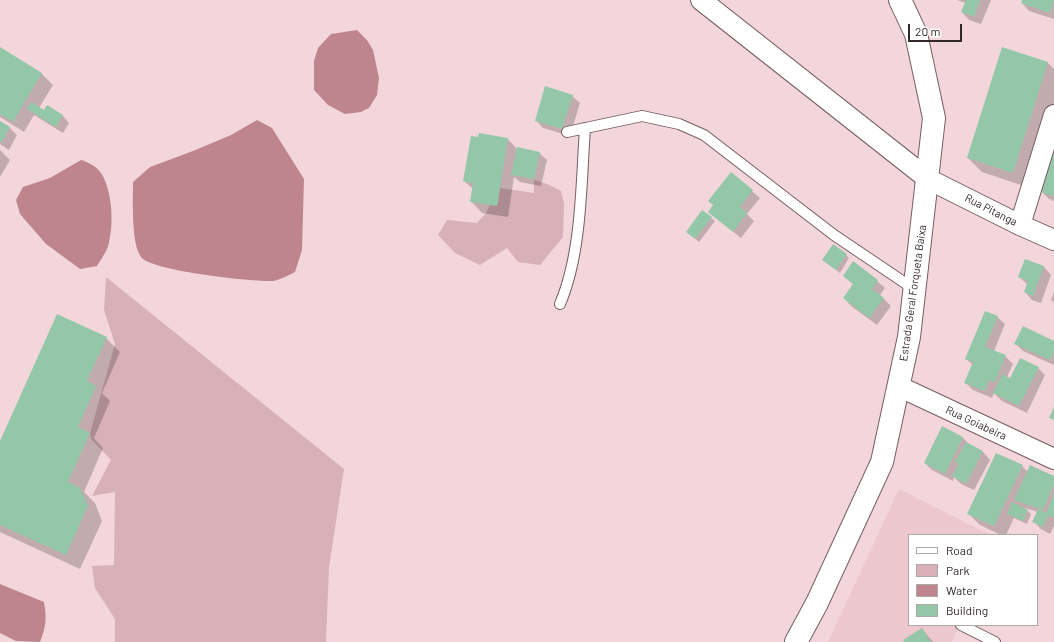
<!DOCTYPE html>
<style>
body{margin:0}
#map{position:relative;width:1054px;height:642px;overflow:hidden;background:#f3d6db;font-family:Barlow,sans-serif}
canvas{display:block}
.legend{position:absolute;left:908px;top:534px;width:130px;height:92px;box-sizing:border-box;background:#fff;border:1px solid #ada9a9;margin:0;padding:5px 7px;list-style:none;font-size:12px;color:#322729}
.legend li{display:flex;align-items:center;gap:8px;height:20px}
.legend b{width:20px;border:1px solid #ada9a9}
.scale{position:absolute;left:908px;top:24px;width:54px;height:18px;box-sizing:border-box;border:2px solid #322729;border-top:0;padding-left:5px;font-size:12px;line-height:14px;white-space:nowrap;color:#322729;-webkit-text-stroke:3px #fff;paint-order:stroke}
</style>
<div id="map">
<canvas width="1054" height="642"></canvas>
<ul class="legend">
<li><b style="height:5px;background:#fff"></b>Road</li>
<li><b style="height:11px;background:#d8b0b7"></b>Park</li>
<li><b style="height:11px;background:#be858f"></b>Water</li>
<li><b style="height:11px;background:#94c7a7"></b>Building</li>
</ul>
<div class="scale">20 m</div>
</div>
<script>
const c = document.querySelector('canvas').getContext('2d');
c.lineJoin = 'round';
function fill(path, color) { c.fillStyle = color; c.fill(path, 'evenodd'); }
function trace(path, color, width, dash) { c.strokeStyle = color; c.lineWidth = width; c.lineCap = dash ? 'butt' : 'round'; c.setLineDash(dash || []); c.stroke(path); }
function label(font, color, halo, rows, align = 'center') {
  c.font = font + ' Barlow,sans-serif'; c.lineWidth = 3; c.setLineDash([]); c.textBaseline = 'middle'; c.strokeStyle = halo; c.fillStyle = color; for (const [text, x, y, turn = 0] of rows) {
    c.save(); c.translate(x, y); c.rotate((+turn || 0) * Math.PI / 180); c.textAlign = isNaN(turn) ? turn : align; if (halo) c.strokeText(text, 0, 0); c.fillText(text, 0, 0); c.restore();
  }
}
fill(new Path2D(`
 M 899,489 L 990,535 L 909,535 L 909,625 L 959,625 L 952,642 L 828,642 Z`), '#ecc7cd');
fill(new Path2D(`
 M 534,180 L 547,184 L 561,191 L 564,203 L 563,237 L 540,265 L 518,262 L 507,248 L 480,265 L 455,253 L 438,235 L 447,220 L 477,223 L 486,213 L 490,204 L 498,203 L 500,188 L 534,193 Z
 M 106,277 L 344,469 L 329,567 L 326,642 L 115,642 L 115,619 L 95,588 L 92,566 L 114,565 L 115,492 L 92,496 L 111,460 L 91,439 L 90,433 L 115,344 L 104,310 Z`), '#d8b0b7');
fill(new Path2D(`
 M 357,30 L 367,40 L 373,50 L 379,78 L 377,95 L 369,108 L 361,112 L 345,114 L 328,105 L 314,90 L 314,61 L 318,48 L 331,34 Z
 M 257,120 L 272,128 L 304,179 L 302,250 L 295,272 C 289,275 280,280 273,281 C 253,282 151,271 141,257 C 131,243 133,200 133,182 L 150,167 L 193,151 L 231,135 Z
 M 81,160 C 88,162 96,166 101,173 C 112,190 114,222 109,242 C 108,250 101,259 97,266 L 80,269 L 46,244 L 20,214 L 16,200 L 23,187 L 50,178 Z
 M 0,584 L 44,602 C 47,619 46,626 40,642 L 16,641 L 0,633 Z`), '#be858f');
fill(new Path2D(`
 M 957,0 L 991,0 L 981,24 L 969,20 L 962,12 L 965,3 Z
 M 1023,0 L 1054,0 L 1054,19 L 1029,11 L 1022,3 Z
 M 0,48 L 41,73 L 53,85 L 39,108 L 44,111 L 62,115 L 69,123 L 63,133 L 34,115 L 24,132 L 0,117 Z
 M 1002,48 L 1048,63 L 1054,69 L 1054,103 L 1027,187 L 982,172 L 968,158 Z
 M 572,96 L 580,103 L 570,136 L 543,128 L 536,120 Z
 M 0,122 L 10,128 L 17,135 L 9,150 L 0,144 Z
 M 508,139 L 516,148 L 539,153 L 547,160 L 541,186 L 520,182 L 514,177 L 508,217 L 482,213 L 471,201 L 473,189 L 464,181 Z
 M 0,150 L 10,160 L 0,177 Z
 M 1054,153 L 1054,201 L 1049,199 L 1041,191 Z
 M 731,173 L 760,198 L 747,214 L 754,221 L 741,238 L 717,219 Z
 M 711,218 L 715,221 L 699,242 L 691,235 Z
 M 846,255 L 849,258 L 840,273 L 823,260 Z
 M 1025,260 L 1044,267 L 1051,275 L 1041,303 L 1032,300 L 1025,292 L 1028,285 L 1019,277 Z
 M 844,276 L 877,281 L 885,288 L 880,295 L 891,306 L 877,325 L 851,306 L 844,298 L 854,285 Z
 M 1054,292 L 1054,302 L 1051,300 Z
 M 997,317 L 1005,324 L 994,351 L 1005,356 L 1013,364 L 1007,377 L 1011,379 L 1038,368 L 1045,375 L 1027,413 L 1002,401 L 994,393 L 992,398 L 973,390 L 966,383 L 973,365 L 966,359 Z
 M 106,338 L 120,352 L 102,393 L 110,401 L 94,438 L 103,448 L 84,492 L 95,503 L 102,521 L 80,569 L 0,532 L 0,443 Z
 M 1054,342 L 1054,365 L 1023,351 L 1016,344 Z
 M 943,427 L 963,438 L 970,445 L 983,452 L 990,460 L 974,490 L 961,484 L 954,477 L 953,481 L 932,470 L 925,463 Z
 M 1022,466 L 1028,472 L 1054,477 L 1054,526 L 1050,534 L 1041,529 L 1034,522 L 1038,512 L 1025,508 L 1031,514 L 1027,524 L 1014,518 L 1006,535 L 1001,535 L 980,525 L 969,514 Z
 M 922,629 L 933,642 L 905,642 Z`), '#0003');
fill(new Path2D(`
 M 966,0 L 980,0 L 974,17 L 961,12 Z
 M 1022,0 L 1054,0 L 1054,1 L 1050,13 L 1021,3 Z
 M 0,47 L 42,73 L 13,122 L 0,114 Z
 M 1002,47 L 1048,62 L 1013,173 L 967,158 Z
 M 545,86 L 573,95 L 562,129 L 535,121 Z
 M 31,102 L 44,110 L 47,105 L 63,115 L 56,127 L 27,109 Z
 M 0,121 L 10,127 L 1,143 L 0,142 Z
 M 479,133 L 508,138 L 497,206 L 470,202 L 473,183 L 463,181 L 471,136 L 478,137 Z
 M 517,147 L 540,152 L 534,179 L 511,175 Z
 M 1054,150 L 1054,196 L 1040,192 Z
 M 731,172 L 753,190 L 740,207 L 747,213 L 733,232 L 708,212 L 713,205 L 708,201 Z
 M 702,210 L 712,217 L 695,239 L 686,232 Z
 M 833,244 L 847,254 L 836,270 L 822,260 Z
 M 1025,259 L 1044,266 L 1033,296 L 1024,292 L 1028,281 L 1018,277 Z
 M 853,261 L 878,280 L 872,289 L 884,298 L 869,318 L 843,298 L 853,284 L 843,276 Z
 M 985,311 L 998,316 L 985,347 L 1006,355 L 995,382 L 989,380 L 985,391 L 964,383 L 973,362 L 965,359 Z
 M 57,314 L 107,337 L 87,381 L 96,386 L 78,427 L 90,433 L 68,482 L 80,488 L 88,506 L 66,555 L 0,525 L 0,441 Z
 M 1023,326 L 1054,341 L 1054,352 L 1050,360 L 1014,344 Z
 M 1020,358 L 1039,367 L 1019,406 L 993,393 L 1002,374 L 1010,378 Z
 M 1054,407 L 1054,420 L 1049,418 Z
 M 942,426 L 963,437 L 945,474 L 924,463 Z
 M 966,442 L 983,451 L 966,484 L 952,476 L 959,464 L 955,462 Z
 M 996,453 L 1023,465 L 994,526 L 967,514 Z
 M 1030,465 L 1054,476 L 1054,484 L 1043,510 L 1014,500 Z
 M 1054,494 L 1054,518 L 1048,515 L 1043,527 L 1032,522 L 1038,509 L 1046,513 Z
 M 1012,502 L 1028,510 L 1023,521 L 1007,514 Z
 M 922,628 L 931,642 L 904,642 L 903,640 Z`), '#94c7a7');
const lane = new Path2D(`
 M 567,132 L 642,116 L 679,124 L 704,135 L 834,235 L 914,289
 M 560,304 C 582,252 581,184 585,128
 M 961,625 L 995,642`);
const street = new Path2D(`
 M 701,0 L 928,179 L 1020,225 L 1054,240
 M 1020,225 L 1054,115
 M 898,386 L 1054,459`);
const secondary = new Path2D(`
 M 796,642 L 817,603 L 882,462 L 909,337 L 934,118 L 916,34 L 900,0`);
trace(lane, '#765d61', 12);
trace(street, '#765d61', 22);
trace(secondary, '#765d61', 24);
trace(lane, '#fff', 10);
trace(street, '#fff', 20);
trace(secondary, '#fff', 22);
label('11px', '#322729', '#fff', [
 ["Rua Pitanga",991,210,27],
 ["Estrada Geral Forqueta Baixa",913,293,-82],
 ["Rua Goiabeira",976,423,25]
]);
</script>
